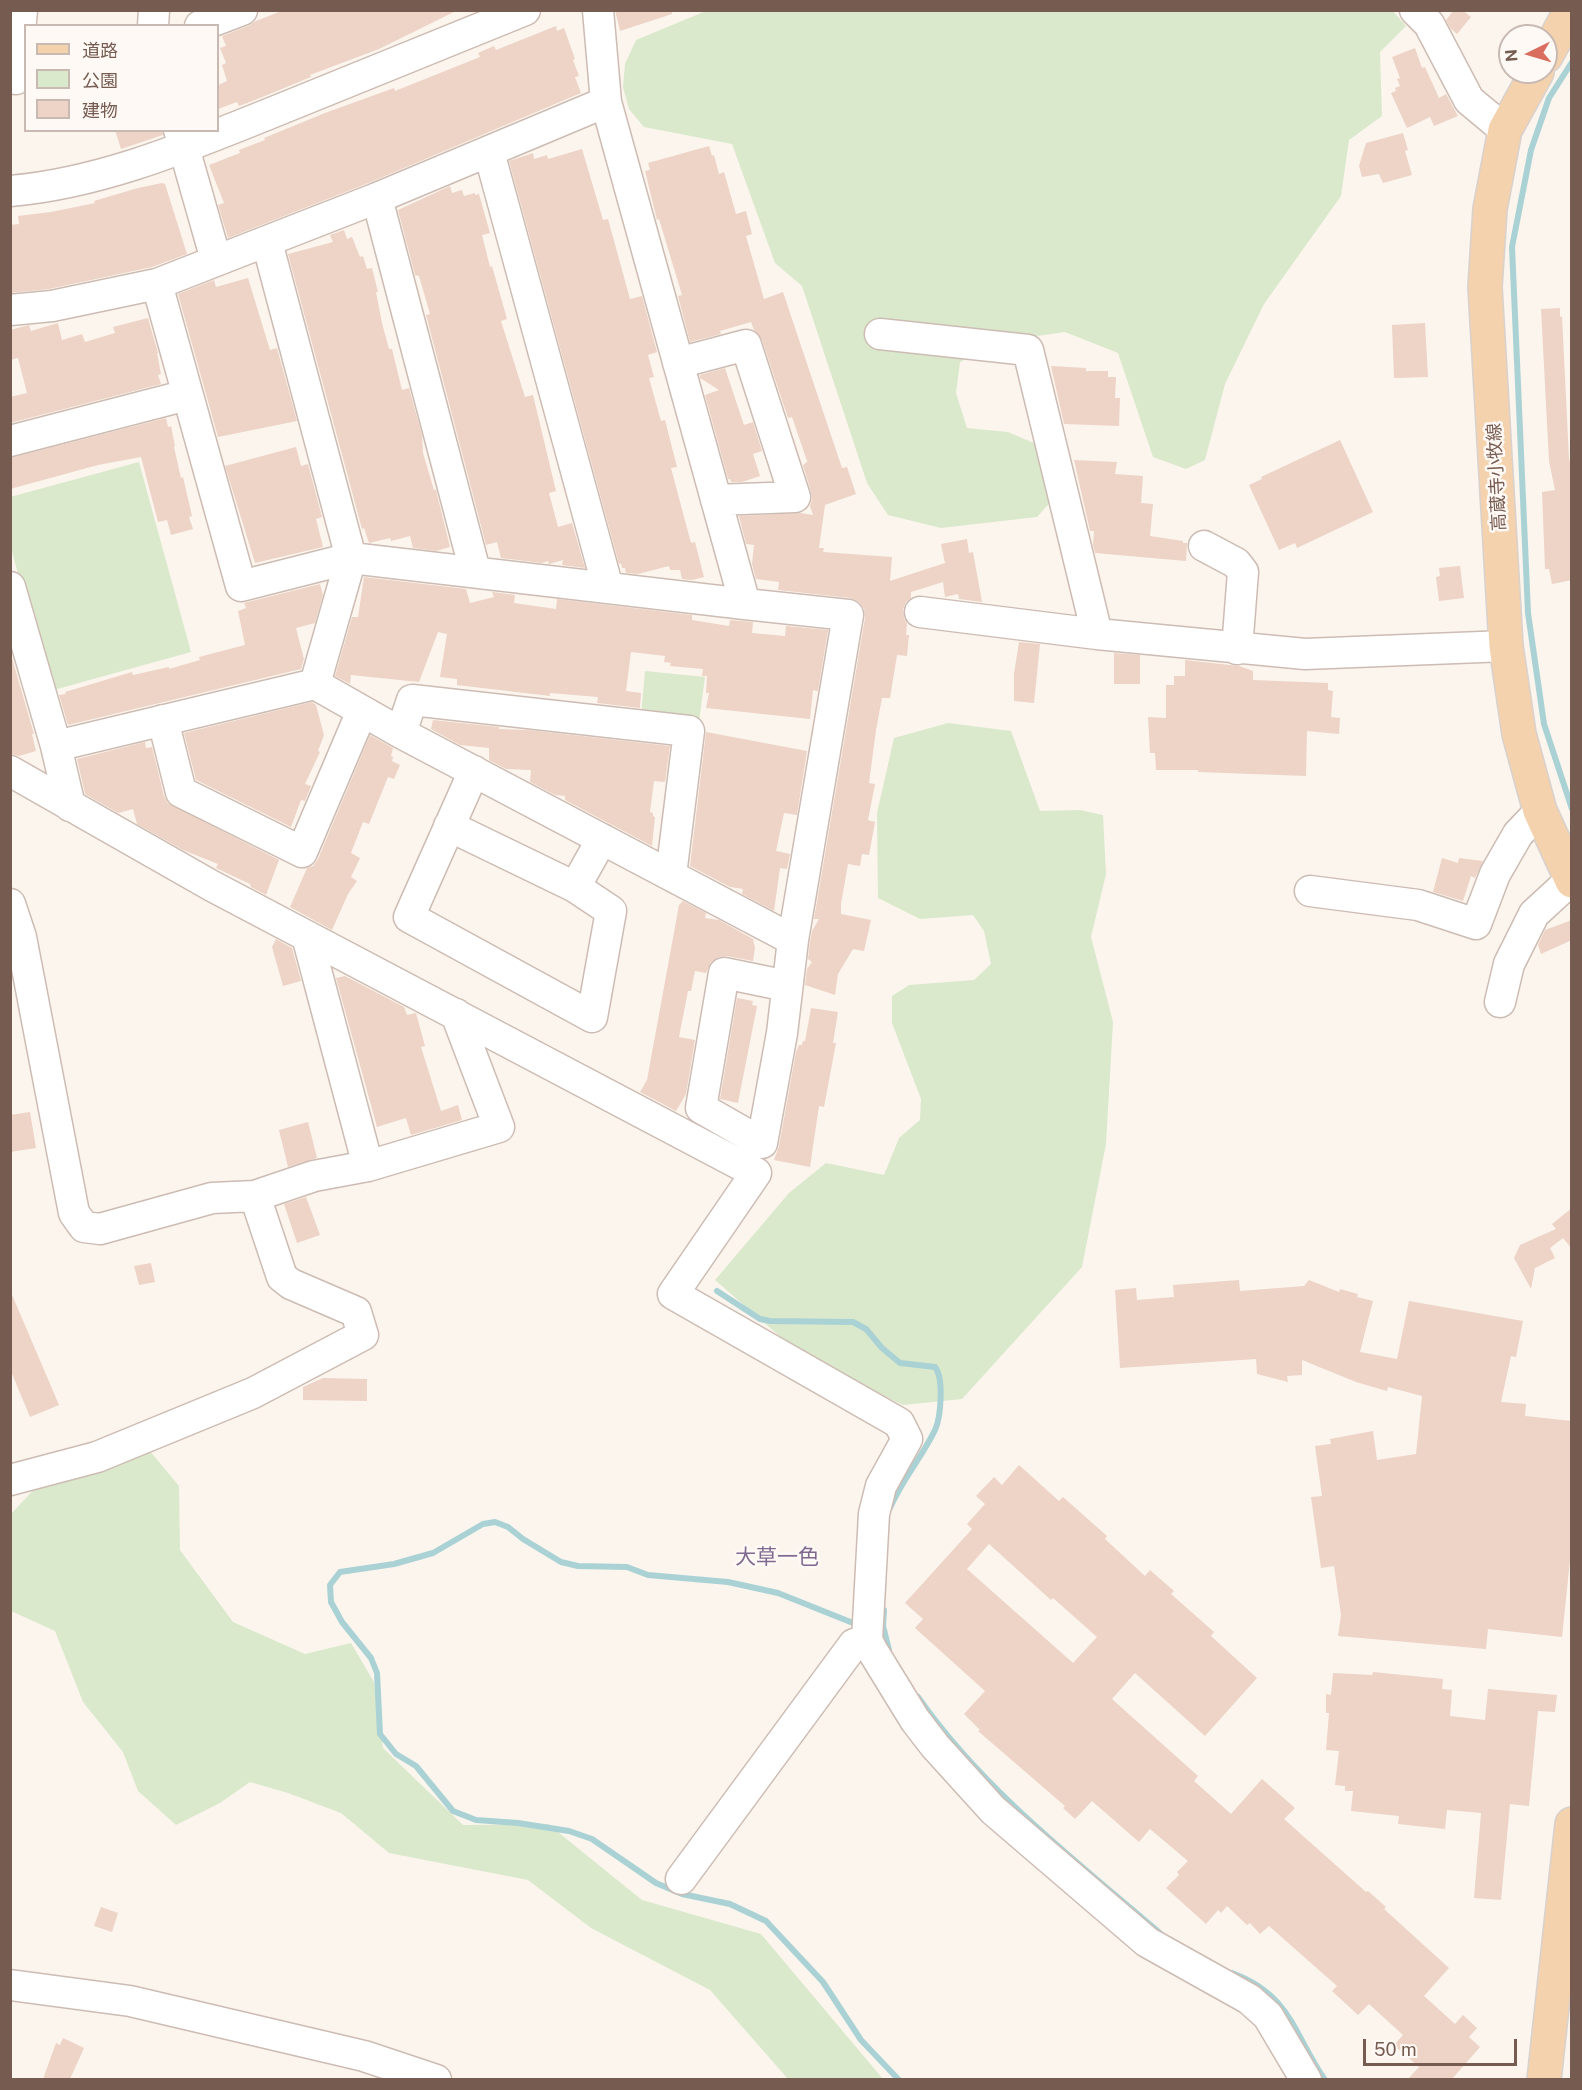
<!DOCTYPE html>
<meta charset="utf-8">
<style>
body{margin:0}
#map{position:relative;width:1582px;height:2090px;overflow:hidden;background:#fbf5ed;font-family:"Public Sans","Noto Sans JP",sans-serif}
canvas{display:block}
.frame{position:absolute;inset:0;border:12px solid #765b51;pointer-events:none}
.legend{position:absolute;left:24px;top:24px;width:195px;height:108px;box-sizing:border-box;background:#fef9f4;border:2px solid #c8bab3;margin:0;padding:8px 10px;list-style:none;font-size:18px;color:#765b51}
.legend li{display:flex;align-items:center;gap:12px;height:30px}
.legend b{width:30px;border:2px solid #c8bab3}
.north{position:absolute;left:1498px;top:24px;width:60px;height:60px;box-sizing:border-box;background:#fef9f4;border:2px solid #c8bab3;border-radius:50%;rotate:265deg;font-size:16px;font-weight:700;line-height:24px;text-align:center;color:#765b51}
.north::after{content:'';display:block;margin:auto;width:21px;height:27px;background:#d96e5f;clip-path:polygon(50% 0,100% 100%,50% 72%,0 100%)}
.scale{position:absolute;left:1363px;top:2039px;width:154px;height:27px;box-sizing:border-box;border:3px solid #765b51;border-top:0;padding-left:8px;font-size:18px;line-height:21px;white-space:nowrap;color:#765b51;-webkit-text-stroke:4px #fef9f4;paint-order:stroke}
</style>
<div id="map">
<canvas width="1582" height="2090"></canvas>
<div class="frame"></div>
<ul class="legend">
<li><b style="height:8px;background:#f3d2ad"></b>道路</li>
<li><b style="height:16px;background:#dae9cc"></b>公園</li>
<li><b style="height:16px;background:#eed3c7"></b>建物</li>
</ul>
<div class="north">N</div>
<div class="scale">50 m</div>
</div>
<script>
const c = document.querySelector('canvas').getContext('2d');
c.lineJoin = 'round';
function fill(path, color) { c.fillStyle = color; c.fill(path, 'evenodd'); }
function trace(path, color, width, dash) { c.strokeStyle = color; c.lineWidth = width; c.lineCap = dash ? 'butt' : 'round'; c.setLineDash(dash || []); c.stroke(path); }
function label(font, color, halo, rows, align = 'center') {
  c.font = font + ' "Public Sans","Noto Sans JP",sans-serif'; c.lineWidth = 5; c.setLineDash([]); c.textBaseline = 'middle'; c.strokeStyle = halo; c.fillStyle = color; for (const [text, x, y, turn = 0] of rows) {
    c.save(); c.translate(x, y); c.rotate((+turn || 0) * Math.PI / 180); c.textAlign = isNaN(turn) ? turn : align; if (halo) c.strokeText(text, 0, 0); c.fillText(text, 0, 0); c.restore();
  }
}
fill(new Path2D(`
 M 1392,10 L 1406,26 L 1380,52 L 1382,116 L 1349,140 L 1341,196 L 1264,304 L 1225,384 L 1205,460 L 1186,469 L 1153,457 L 1118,353 L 1065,332 L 1009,340 L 960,362 L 956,393 L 967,428 L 1008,432 L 1036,444 L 1056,496 L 1037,517 L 941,528 L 888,515 L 867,483 L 802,286 L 775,263 L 732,144 L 644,127 L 629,109 L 623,87 L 625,64 L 636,40 L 706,11 Z
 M 139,462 L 191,652 L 50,691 L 11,548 L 10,497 Z
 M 645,671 L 705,677 L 699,722 L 641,716 Z
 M 948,723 L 1011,731 L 1040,811 L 1080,810 L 1103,815 L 1106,874 L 1091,937 L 1113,1022 L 1106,1144 L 1082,1267 L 962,1399 L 903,1405 L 806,1359 L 715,1280 L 789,1193 L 826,1163 L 884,1175 L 899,1138 L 920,1120 L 921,1099 L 892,1023 L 892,996 L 909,985 L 974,980 L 991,964 L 984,931 L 973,915 L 920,919 L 878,898 L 877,813 L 894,738 Z
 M 149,1450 L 179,1486 L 180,1550 L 233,1622 L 305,1654 L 351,1643 L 374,1682 L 383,1748 L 463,1825 L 548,1824 L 642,1900 L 761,1934 L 883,2079 L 788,2079 L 710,1990 L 591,1928 L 528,1880 L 389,1853 L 341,1813 L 288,1793 L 250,1782 L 220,1803 L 176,1825 L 138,1791 L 123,1752 L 83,1702 L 55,1631 L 11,1611 L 10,1515 L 39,1484 Z`), '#dae9cc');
trace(new Path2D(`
 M 1572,62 L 1549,98 L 1531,150 L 1512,247 L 1528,613 L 1544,724 L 1572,809
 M 717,1291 L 760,1319 L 770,1321 L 853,1322 L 866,1329 L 882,1348 L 900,1363 L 935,1367 C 944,1378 941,1417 935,1430 C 922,1457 902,1480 890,1508
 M 884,1610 L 883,1626 L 889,1650
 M 858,1625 L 778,1593 L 728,1582 L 648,1575 L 627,1567 L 578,1566 L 561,1562 L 523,1539 L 508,1527 L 495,1522 L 483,1524 L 433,1553 L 394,1564 L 340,1572 L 330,1585 L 331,1602 L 342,1622 L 371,1658 L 377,1673 L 380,1734 L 396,1754 L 416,1766 L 453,1811 L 476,1820 L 518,1823 L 569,1831 L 592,1839 L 656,1883 L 682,1894 L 730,1904 L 766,1921 L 823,1982 L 861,2040 L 899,2080
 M 918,1697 C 982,1789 1076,1861 1161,1934
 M 1232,1973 C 1291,1995 1293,2033 1325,2080`), '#aad2d5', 6);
fill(new Path2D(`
 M 284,10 L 458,10 L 379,49 L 310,75 L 311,77 L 250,102 L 239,106 L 237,102 L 218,109 L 218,85 L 227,81 L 222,65 L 226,63 L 220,48 L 226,46 L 222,36 L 248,26 L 256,21 Z
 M 615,10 L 672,10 L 672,14 L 620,31 Z
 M 1454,10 L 1462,10 L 1471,17 L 1457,34 L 1450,28 L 1446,20 Z
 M 556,26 L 557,31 L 564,28 L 575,59 L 573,60 L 579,76 L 575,77 L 581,93 L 371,182 L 228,238 L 218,205 L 224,203 L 209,165 L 240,153 L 239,150 L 265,140 L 264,138 L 325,113 L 394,88 L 395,91 L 480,57 L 478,53 L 494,46 L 496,50 Z
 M 1415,48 L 1422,68 L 1425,67 L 1439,98 L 1446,94 L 1458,116 L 1434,126 L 1430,117 L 1407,128 L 1391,93 L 1396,91 L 1395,88 L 1400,86 L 1397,79 L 1400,78 L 1392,57 Z
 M 115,130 L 162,130 L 163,135 L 121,149 Z
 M 1403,133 L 1408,150 L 1405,151 L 1412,175 L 1383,183 L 1379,174 L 1362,177 L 1359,166 L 1366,143 Z
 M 709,146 L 712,156 L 714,155 L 719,174 L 724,172 L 736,214 L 746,211 L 752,234 L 746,236 L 764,299 L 783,292 L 842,468 L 847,467 L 856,494 L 825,505 L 819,548 L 824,548 L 823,552 L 892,557 L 890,581 L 945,563 L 941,544 L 967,539 L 969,553 L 973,552 L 982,602 L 959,599 L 958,594 L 945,597 L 943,582 L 911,592 L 911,598 L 906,602 L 903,609 L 904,618 L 907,623 L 906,635 L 909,635 L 907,656 L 897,655 L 890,698 L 882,698 L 876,730 L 869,783 L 875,784 L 868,820 L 875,822 L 869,855 L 862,854 L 860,866 L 848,864 L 841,904 L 841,914 L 871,920 L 864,951 L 853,949 L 838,974 L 835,995 L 805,985 L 807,969 L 812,962 L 808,959 L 810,942 L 812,931 L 819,919 L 814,919 L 865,618 L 864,609 L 859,602 L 850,598 L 778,590 L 779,582 L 756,579 L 752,564 L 754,545 L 746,544 L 739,516 L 800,513 L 813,515 L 810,506 L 812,499 L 811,492 L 803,465 L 809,460 L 807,461 L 792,417 L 788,418 L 762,340 L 754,330 L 751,322 L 720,331 L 721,334 L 690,342 L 678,296 L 682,295 L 659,219 L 657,220 L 645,171 L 650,170 L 648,163 Z
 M 582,149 L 603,220 L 608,219 L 630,299 L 642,296 L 657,352 L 648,355 L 654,377 L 649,378 L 661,421 L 665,420 L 677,467 L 671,468 L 691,543 L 695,542 L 704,577 L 692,580 L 682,579 L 680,570 L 670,570 L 669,566 L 638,574 L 626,573 L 625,568 L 622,568 L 621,563 L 619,564 L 509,161 L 533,153 L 534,159 L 547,155 L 548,159 Z
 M 162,183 L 165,184 L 187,254 L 152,267 L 49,289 L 10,293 L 10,225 L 19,224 L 18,216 L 51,212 L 95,203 L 94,201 L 138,188 Z
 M 450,186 L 452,193 L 462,190 L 464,196 L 475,193 L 475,195 L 479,194 L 490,233 L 482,235 L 490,267 L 492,266 L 507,319 L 501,321 L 525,397 L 533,395 L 556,491 L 549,493 L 558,527 L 572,523 L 585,568 L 562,565 L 563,560 L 549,564 L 548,561 L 542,563 L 501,558 L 497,542 L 486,545 L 426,315 L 430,314 L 419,276 L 415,275 L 398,210 Z
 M 344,230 L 347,239 L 352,237 L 360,257 L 363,256 L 367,269 L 372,268 L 378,292 L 376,292 L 382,323 L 389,349 L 392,349 L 402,390 L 409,388 L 422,435 L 423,453 L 434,490 L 436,490 L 450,547 L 436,551 L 413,548 L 410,536 L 391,541 L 390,538 L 369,543 L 364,528 L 362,529 L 288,254 L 333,242 L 330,235 Z
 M 248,278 L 270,350 L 277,348 L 297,421 L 218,437 L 178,294 L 214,280 L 216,287 Z
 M 1560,308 L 1560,317 L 1562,316 L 1569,459 L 1572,468 L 1572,580 L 1552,584 L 1549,569 L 1545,569 L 1542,492 L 1555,490 L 1549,461 L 1541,309 Z
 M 148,318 L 158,353 L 157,353 L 161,374 L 158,375 L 161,384 L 10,423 L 10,397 L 27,393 L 18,358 L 10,360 L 10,330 L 29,325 L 31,331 L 58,323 L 62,340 L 82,334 L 85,342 L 115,333 L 113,327 Z
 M 1425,323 L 1428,377 L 1394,378 L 1392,325 Z
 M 1051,366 L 1086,368 L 1086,371 L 1108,371 L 1108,377 L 1116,377 L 1115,398 L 1120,398 L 1119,426 L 1064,424 Z
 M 725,368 L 744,425 L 753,422 L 762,451 L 753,454 L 760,476 L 742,482 L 731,482 L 730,479 L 728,479 L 705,395 L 719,390 L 700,378 L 700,375 Z
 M 166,418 L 168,427 L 171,426 L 175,446 L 174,447 L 181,478 L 183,477 L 192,516 L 189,517 L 193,529 L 171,535 L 167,520 L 158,522 L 141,457 L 98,465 L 10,489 L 10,458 Z
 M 1340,440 L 1373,512 L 1297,548 L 1295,543 L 1279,550 L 1249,485 L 1262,479 L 1261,477 Z
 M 296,447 L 301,466 L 308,464 L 322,517 L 316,519 L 323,547 L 255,563 L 225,466 Z
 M 1074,460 L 1117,462 L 1115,474 L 1143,476 L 1141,503 L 1153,504 L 1150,536 L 1183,541 L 1183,543 L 1187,543 L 1186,561 L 1095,553 L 1093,545 L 1094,531 L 1090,531 Z
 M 1460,566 L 1464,598 L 1439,601 L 1436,577 L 1440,576 L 1439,568 Z
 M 364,577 L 466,589 L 470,603 L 494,597 L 492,592 L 515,595 L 514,603 L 556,609 L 557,599 L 692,615 L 692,620 L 729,626 L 730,620 L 753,622 L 752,633 L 785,636 L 786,626 L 828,630 L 818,691 L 813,690 L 810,719 L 706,708 L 709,693 L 706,693 L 707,676 L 702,676 L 703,669 L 670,666 L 671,663 L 664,662 L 665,656 L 631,652 L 626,691 L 641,693 L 640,708 L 597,703 L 598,697 L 550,693 L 550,696 L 457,685 L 457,679 L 440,677 L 447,634 L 438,632 L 419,682 L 351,675 L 350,684 L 335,676 L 352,617 L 358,617 Z
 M 320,584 L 323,595 L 315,623 L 296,628 L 304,659 L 301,669 L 68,725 L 59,695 L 66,694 L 65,692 L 132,672 L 133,675 L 169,667 L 169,669 L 200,660 L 199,657 L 245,645 L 238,611 L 246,608 L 244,603 Z
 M 1019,642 L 1040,644 L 1034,703 L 1014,701 L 1014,674 Z
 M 10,651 L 34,734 L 32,734 L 36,751 L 19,756 L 10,754 Z
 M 1114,653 L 1140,655 L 1140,684 L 1114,684 Z
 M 1185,660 L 1239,666 L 1253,671 L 1253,680 L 1328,683 L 1328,690 L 1333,691 L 1331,717 L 1340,718 L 1339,734 L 1307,731 L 1306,776 L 1198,772 L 1198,770 L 1156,770 L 1155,753 L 1150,753 L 1148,717 L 1166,718 L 1166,685 L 1174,685 L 1174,676 L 1185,676 Z
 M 312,702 L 316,705 L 324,735 L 318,751 L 320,752 L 305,784 L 311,786 L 305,801 L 301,800 L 291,827 L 196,780 L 184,733 Z
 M 433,720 L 499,727 L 499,729 L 528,730 L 670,746 L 665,782 L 654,781 L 650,812 L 653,813 L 653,816 L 655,817 L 652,846 L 565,800 L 565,796 L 555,795 L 530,782 L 531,770 L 506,769 L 489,760 L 489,748 L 460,745 L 431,729 Z
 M 706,732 L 807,751 L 797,815 L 784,813 L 776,851 L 790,854 L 787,869 L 780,868 L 774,911 L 742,894 L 743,889 L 730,887 L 690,866 Z
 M 370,735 L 393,748 L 391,756 L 393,757 L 392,761 L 400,765 L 394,779 L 388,777 L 369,824 L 363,822 L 351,853 L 360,858 L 351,877 L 357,881 L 348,894 L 332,930 L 290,907 L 307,868 L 313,866 L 318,859 Z
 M 145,742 L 146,748 L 152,747 L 164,796 L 168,803 L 279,860 L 266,895 L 251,887 L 250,884 L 216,868 L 218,864 L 183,850 L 137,824 L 133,809 L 118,813 L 85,794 L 77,759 Z
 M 1442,858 L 1458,863 L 1459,858 L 1483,861 L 1475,878 L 1471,876 L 1463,901 L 1433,892 Z
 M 683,901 L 706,913 L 705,918 L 719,920 L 753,939 L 755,948 L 753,961 L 727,956 L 719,957 L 711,962 L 706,973 L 695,971 L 691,991 L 688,991 L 679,1037 L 695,1040 L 686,1094 L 676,1111 L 640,1092 L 647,1080 L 679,905 Z
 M 1572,920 L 1572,940 L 1541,954 L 1538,945 L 1545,930 Z
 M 276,939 L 292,948 L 301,981 L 283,986 L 272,947 Z
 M 345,976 L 404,1007 L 407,1015 L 416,1013 L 425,1046 L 421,1047 L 441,1111 L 458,1105 L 462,1120 L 411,1135 L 406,1118 L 377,1127 L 336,978 Z
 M 737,998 L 753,1001 L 752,1005 L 757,1006 L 738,1103 L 720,1099 Z
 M 811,1008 L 838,1012 L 833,1043 L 836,1043 L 824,1107 L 819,1106 L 810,1167 L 774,1160 L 779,1146 L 796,1052 L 799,1045 L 802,1045 L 803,1041 L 805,1041 Z
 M 30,1112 L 36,1148 L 10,1152 L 10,1115 Z
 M 308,1122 L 317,1158 L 288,1167 L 279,1130 Z
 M 306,1197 L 320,1235 L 297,1243 L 284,1204 Z
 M 1572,1208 L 1572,1249 L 1563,1238 L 1550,1248 L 1555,1258 L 1535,1268 L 1531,1289 L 1514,1258 L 1520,1245 L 1556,1229 L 1552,1224 Z
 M 151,1263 L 155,1282 L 139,1285 L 134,1266 Z
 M 1239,1280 L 1240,1291 L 1304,1286 L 1309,1280 L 1339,1292 L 1340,1289 L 1358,1294 L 1357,1297 L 1373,1301 L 1360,1352 L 1397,1359 L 1409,1301 L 1523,1321 L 1516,1357 L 1511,1356 L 1501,1402 L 1526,1404 L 1525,1416 L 1572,1421 L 1572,1541 L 1562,1637 L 1488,1629 L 1486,1649 L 1338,1636 L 1341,1615 L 1334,1566 L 1321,1568 L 1311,1497 L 1322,1496 L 1315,1446 L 1331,1444 L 1330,1439 L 1373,1431 L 1377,1460 L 1416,1454 L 1422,1396 L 1388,1387 L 1387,1391 L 1356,1382 L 1302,1360 L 1302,1375 L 1287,1376 L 1288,1382 L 1257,1374 L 1256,1359 L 1120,1368 L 1115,1290 L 1136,1288 L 1137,1300 L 1174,1297 L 1173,1285 Z
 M 10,1290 L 59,1405 L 30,1417 L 10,1369 Z
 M 323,1378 L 367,1379 L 367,1401 L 303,1400 L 303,1387 Z
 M 1019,1465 L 1059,1501 L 1063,1497 L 1107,1536 L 1105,1539 L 1145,1576 L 1150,1570 L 1174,1591 L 1171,1594 L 1214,1632 L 1211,1636 L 1257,1678 L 1205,1736 L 1135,1673 L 1112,1699 L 1198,1776 L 1194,1781 L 1231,1814 L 1262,1779 L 1295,1808 L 1284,1819 L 1366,1892 L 1368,1891 L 1386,1907 L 1384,1909 L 1449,1968 L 1424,1996 L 1455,2024 L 1463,2015 L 1477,2028 L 1469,2037 L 1480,2047 L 1452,2079 L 1408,2079 L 1419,2067 L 1394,2045 L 1403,2035 L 1369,2004 L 1358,2015 L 1332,1991 L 1337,1986 L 1269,1926 L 1260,1934 L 1250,1923 L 1247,1925 L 1227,1906 L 1221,1913 L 1218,1910 L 1206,1924 L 1166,1888 L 1179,1875 L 1177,1872 L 1188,1861 L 1150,1829 L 1139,1842 L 1092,1801 L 1075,1819 L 1063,1808 L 1065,1806 L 978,1731 L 980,1730 L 964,1714 L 985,1691 L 915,1628 L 923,1619 L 905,1603 L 972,1529 L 967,1524 L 985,1504 L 976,1496 L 994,1477 L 1002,1485 ZM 989,1544 L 1051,1600 L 1053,1598 L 1097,1637 L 1073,1663 L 967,1569 Z
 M 1373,1672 L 1443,1679 L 1442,1689 L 1452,1690 L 1450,1716 L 1485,1720 L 1488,1689 L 1557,1695 L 1555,1712 L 1538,1711 L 1529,1806 L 1510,1804 L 1501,1900 L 1474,1898 L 1481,1813 L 1447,1810 L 1445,1829 L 1398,1824 L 1399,1816 L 1351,1811 L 1353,1791 L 1345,1791 L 1345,1786 L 1335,1785 L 1339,1751 L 1326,1750 L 1329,1713 L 1326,1713 L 1326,1694 L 1331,1695 L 1333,1673 L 1372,1675 Z
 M 101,1907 L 118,1913 L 112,1932 L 94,1926 Z
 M 63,2038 L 84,2048 L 70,2079 L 43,2079 L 56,2043 L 60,2045 Z`), '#eed3c7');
const minor = new Path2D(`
 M 598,10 L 606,102 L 745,604
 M 1415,10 L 1429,24 L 1469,100 L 1505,130
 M 153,26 L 154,10
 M 200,26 L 242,10
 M 16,79 L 22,10
 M 179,130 L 216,260
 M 489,152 L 608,588
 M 10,191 C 103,183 191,145 276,111 C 359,77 442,44 525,10
 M 377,198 L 475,571
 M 157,284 L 241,586 L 351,558 L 745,604 L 848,615 L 793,940 L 782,1033 L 762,1143 L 701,1108 L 724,973 L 787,986
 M 10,310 L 52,306 L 157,284 L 377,198 L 606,102
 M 880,334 L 1028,350 L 1097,634
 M 678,363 L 746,345 L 795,497 L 716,500
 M 10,441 L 187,395
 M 1204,546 L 1236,563 L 1243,572 L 1237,649
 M 10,587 L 56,746 L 70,806
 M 920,612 L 1097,634 L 1305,654 L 1506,646
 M 315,684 L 401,733 L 793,940
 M 163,720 L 181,792 L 302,852 L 362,711
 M 401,733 L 412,700 L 689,731 L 671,875
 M 56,746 L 315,684 L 351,558 L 267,242
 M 10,771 L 212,886 L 756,1173 L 673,1294 L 899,1423 L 907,1439 L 881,1486 L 874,1514 L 867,1640 L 872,1650 L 915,1720 L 935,1746 L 993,1810 L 1147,1942 L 1249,1999 L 1268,2016 L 1306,2080
 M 474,771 L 409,917 L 592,1017 L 611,911 L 575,887 L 602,839
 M 449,826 L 575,887
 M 1310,891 L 1418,905 L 1476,924 L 1495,874 L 1518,834 L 1540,811
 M 10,904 L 21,937 L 74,1213 L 84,1227 L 100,1229 L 212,1198 L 255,1196 L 314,1176 L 368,1166 L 499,1127 L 456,1014
 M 307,936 L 368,1166
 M 1500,1002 L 1509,964 L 1534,914 L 1571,880
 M 10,1480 L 97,1457 L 253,1393 L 363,1335 L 356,1312 L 291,1284 L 282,1277 L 255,1196
 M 681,1879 L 854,1644 L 867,1640
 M 10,1985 L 130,2001 L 364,2056 L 436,2080`);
const major = new Path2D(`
 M 1546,56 L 1571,10
 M 1537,72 L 1505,130 L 1490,209 L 1485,287 L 1506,646 L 1519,734 L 1540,811 L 1572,881
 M 1544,2080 L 1572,1824`);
trace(minor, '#cdbcb3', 33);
trace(major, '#d9d1ce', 36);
trace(minor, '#fff', 30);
trace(major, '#f3d2ad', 33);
label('18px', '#765b51', '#fef9f4', [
 ["高蔵寺小牧線",1497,477,-93]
]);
label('21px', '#806990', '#fef9f4', [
 ["大草一色",777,1558]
]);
</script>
